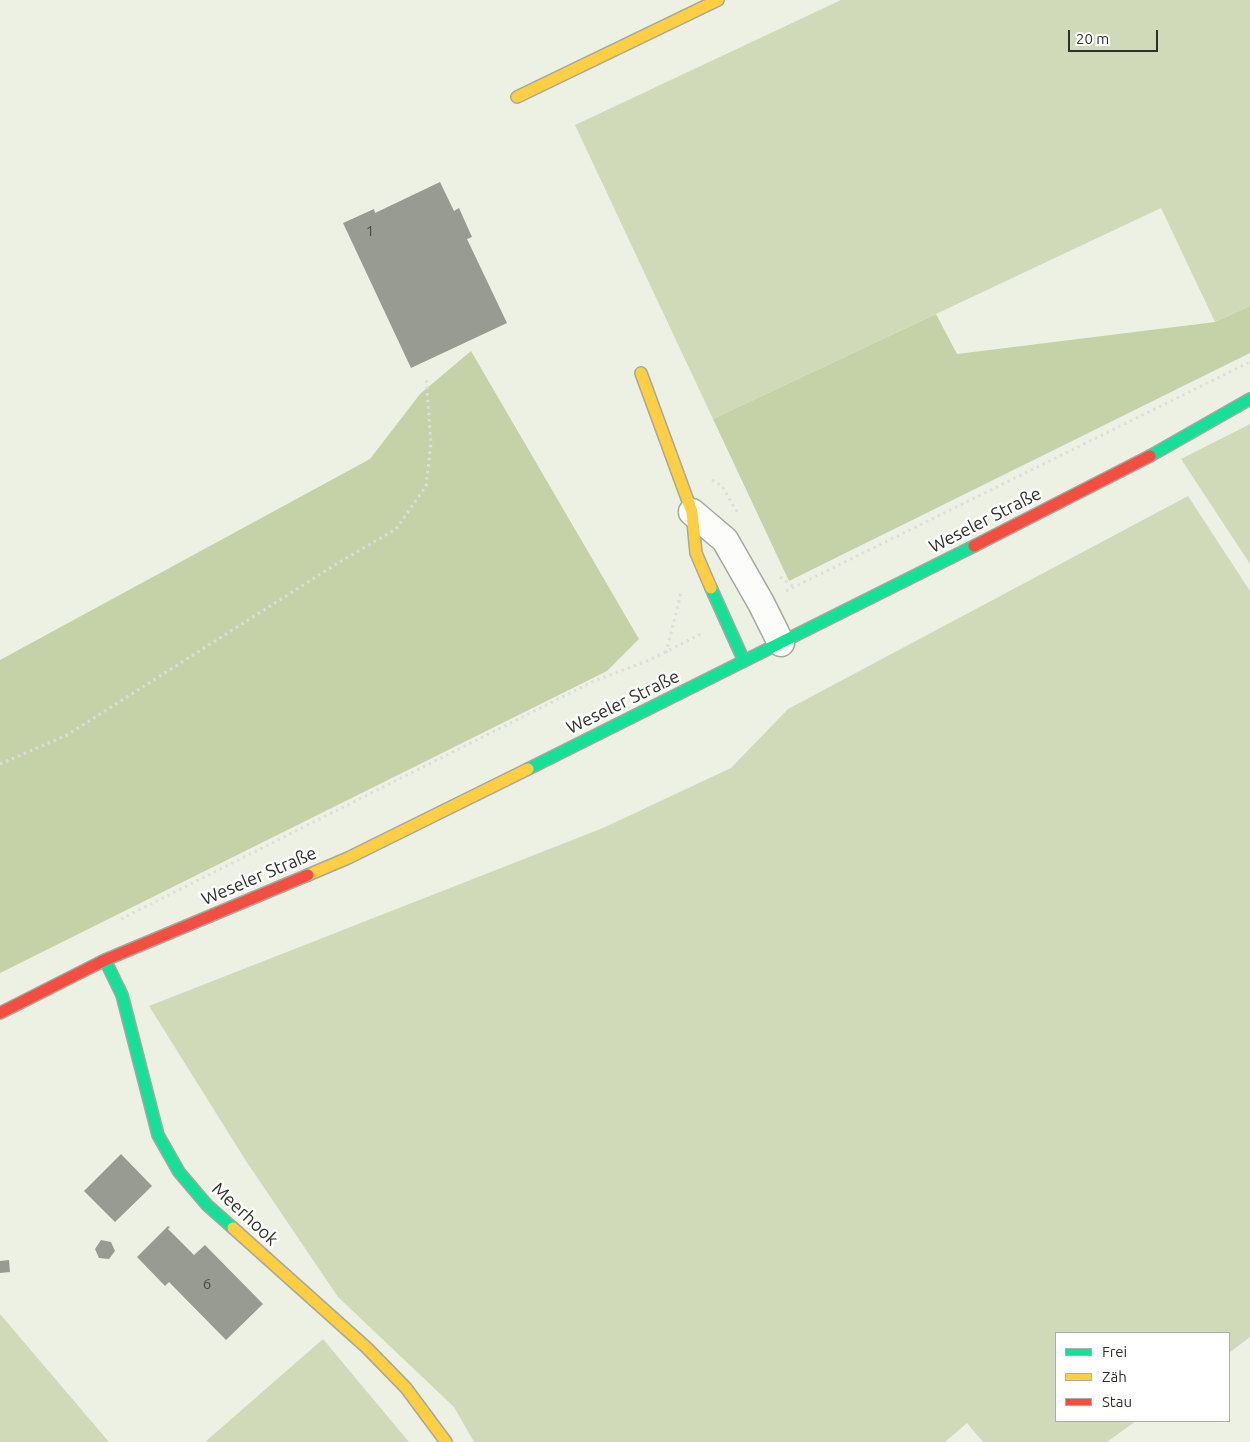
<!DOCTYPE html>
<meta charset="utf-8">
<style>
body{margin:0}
#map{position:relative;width:1250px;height:1442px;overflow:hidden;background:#edf1e4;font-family:Ubuntu,sans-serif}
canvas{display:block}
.legend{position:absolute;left:1055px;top:1332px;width:175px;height:90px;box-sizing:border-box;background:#fff;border:1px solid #acada9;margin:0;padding:6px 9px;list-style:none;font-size:15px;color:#2f3129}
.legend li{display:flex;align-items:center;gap:10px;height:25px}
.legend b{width:25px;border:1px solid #acada9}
.scale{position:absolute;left:1068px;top:30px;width:90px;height:22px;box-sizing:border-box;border:2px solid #2f3129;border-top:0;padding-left:6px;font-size:15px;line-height:18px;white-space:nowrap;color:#2f3129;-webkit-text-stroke:4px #fff;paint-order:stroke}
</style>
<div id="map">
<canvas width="1250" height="1442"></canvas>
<ul class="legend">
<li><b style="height:6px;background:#16e098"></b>Frei</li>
<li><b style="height:6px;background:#ffcf43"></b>Zäh</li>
<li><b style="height:6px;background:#f24e42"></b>Stau</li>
</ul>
<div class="scale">20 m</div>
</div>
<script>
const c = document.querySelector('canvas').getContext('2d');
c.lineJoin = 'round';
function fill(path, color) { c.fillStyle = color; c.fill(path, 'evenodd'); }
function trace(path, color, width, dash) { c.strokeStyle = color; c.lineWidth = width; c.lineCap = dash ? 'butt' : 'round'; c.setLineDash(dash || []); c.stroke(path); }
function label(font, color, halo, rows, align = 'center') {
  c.font = font + ' Ubuntu,sans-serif'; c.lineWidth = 5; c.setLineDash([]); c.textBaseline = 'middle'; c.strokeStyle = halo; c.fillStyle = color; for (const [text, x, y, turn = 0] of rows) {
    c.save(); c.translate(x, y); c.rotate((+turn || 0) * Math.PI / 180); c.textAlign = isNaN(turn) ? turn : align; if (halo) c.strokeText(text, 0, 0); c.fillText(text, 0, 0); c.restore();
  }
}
fill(new Path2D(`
 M 841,0 L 1250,0 L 1250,306 L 1215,322 L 1161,208 L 713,419 L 575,125 Z
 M 1250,424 L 1250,564 L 1181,459 Z
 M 1188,496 L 1250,591 L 1250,1337 L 1229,1353 L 1229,1333 L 1056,1333 L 1056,1421 L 1136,1421 L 1107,1442 L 983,1442 L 967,1423 L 945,1442 L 474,1442 L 454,1407 L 338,1297 L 246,1161 L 149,1006 L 603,828 L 731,768 L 788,709 Z
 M 0,1314 L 109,1442 L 0,1442 Z
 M 323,1339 L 409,1442 L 205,1442 Z`), '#d0dab9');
fill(new Path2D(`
 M 1250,306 L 1250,353 L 789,581 L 713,419 L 936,314 L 957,354 L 1215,322 Z
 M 471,351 L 639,639 L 607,671 L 0,973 L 0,660 L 370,459 L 420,394 Z`), '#c5d2a7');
fill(new Path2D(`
 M 440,182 L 454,211 L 459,208 L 472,237 L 467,239 L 507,323 L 411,368 L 343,223 L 374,209 L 375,213 Z
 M 121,1154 L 152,1186 L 115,1222 L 84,1191 Z
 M 168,1226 L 170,1227 L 168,1229 L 194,1255 L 205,1245 L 263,1304 L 226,1340 L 169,1282 L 165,1286 L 137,1257 Z
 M 101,1240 L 111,1242 L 115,1251 L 109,1259 L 99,1258 L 95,1249 Z
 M 9,1260 L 10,1272 L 0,1273 L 0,1261 Z`), '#989b91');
const street = new Path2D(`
 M 692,512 L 725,540 L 761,603 L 781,643`);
const fast = new Path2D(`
 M 1150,456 L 1250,399
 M 711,588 L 744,661
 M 528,769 L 974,546
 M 105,960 L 122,995 L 158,1135 L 179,1172 L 207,1205 L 233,1228`);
const slow = new Path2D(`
 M 517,97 L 718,0
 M 641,373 L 692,512 L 696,553 L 711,588
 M 308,875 L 348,858 L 528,769
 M 233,1228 L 367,1348 L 406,1388 L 446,1442`);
const jam = new Path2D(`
 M 974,546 L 1150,456
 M 0,1013 L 105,960 L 308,875`);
trace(street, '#a4a89e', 29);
trace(fast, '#a4a89e', 14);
trace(slow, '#a4a89e', 14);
trace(jam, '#a4a89e', 14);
trace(new Path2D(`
 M 712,480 L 722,486 L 737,512
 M 780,577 L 794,587
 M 786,591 L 1250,362
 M 666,653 L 681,593
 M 0,764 L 67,735 L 338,563 L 396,529 L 426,486 L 431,443 L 426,377
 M 121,919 L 594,681 L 647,661 L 701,634`), '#dddedb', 3, [2.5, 4]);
trace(street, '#fcfdfb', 26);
trace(fast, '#16e098', 11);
trace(slow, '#ffcf43', 11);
trace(jam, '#f24e42', 11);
label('15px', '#494c43', null, [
 ["1",370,231],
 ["6",207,1284]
]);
label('18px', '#2f3129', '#fff', [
 ["Weseler Straße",985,520,-27],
 ["Weseler Straße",623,702,-26],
 ["Weseler Straße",259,876,-23],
 ["Meerhook",245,1214,43]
]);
</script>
